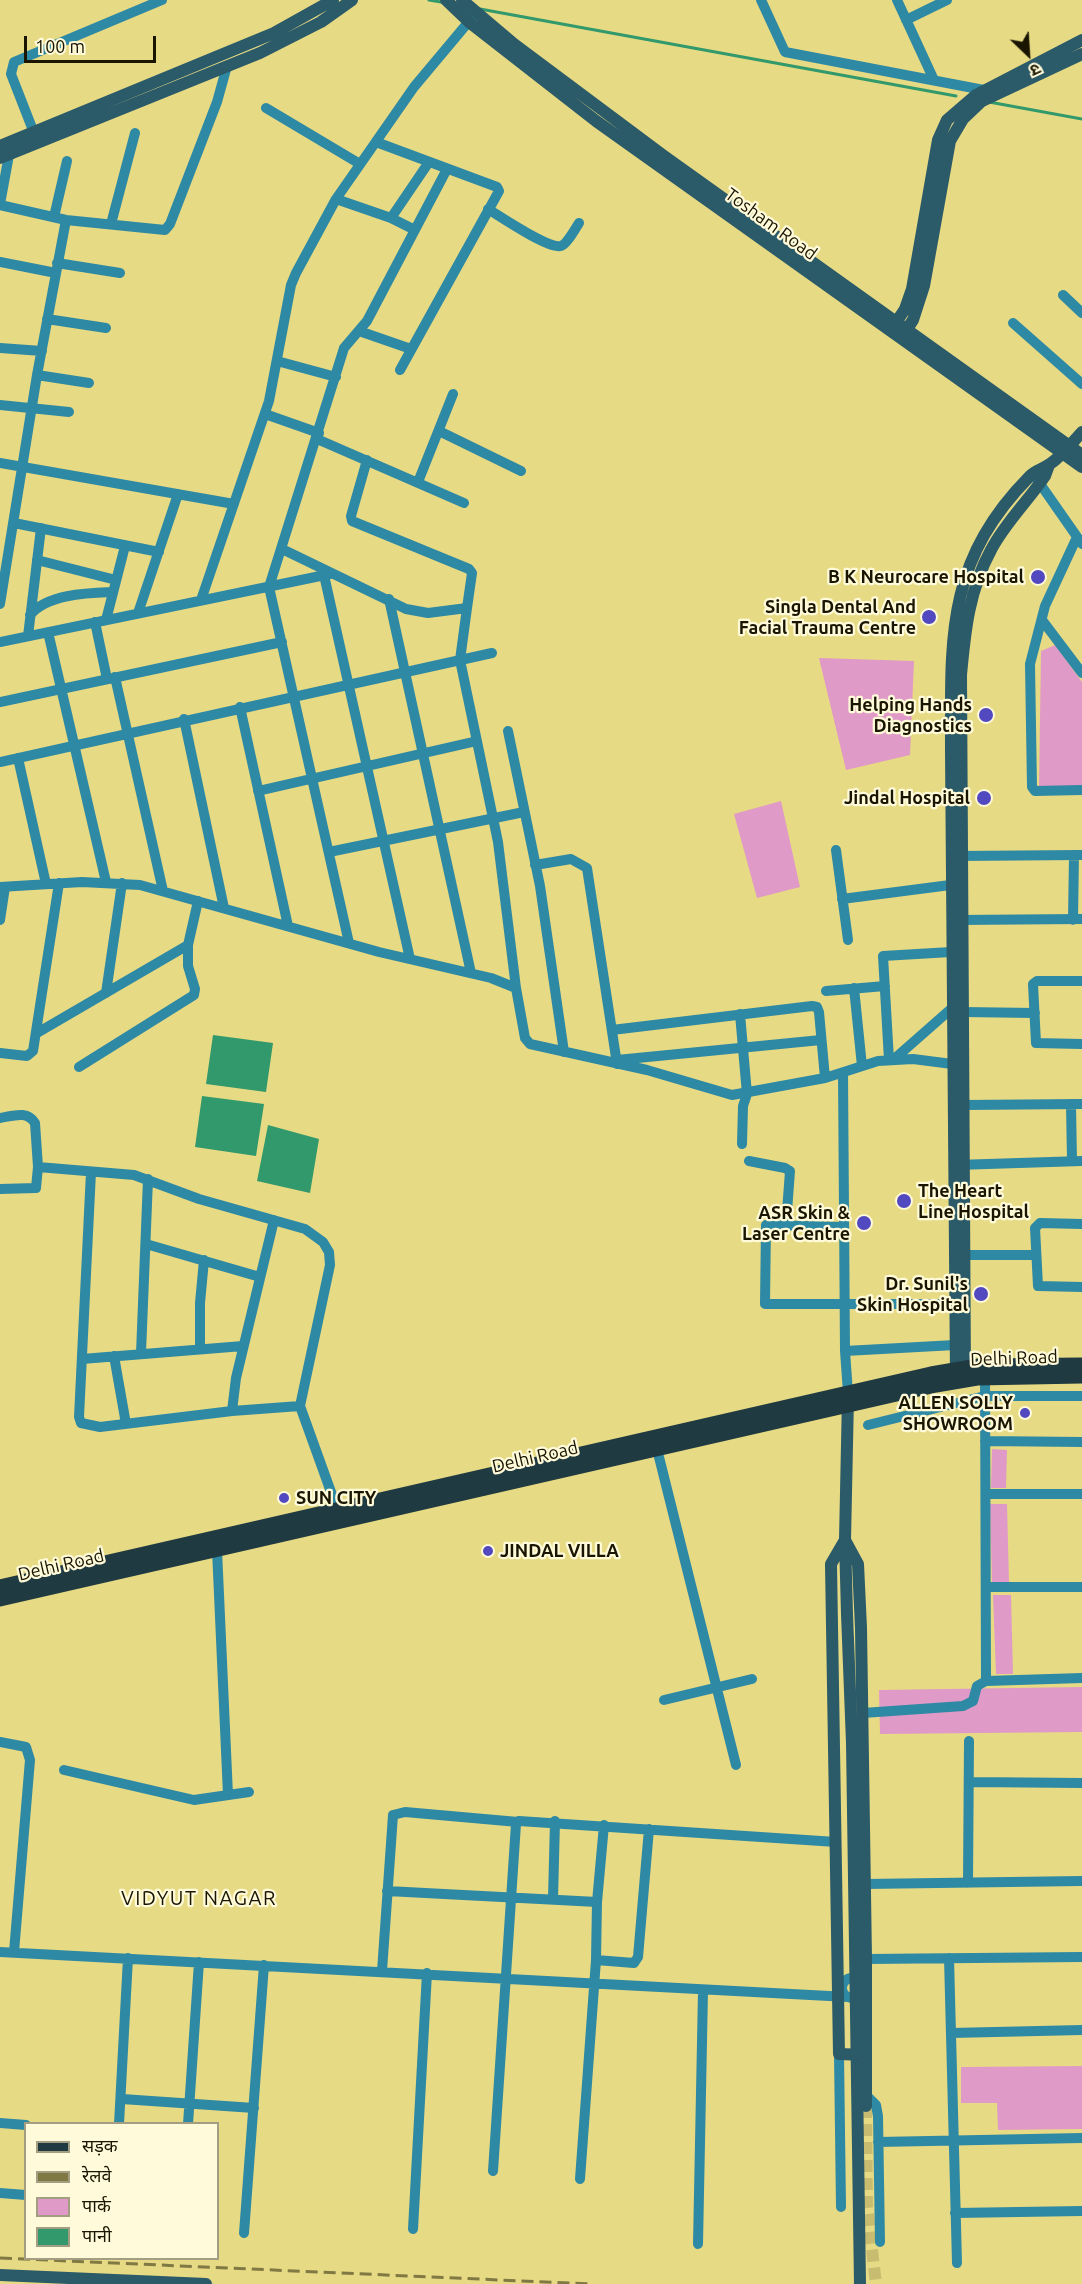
<!DOCTYPE html>
<meta charset="utf-8">
<style>
body{margin:0}
#map{position:relative;width:1082px;height:2284px;overflow:hidden;background:#e7da84;font-family:Ubuntu,"Noto Sans Devanagari",sans-serif}
canvas{display:block}
.legend{position:absolute;left:24px;top:2122px;width:195px;height:138px;box-sizing:border-box;background:#fffad9;border:2px solid #a39e82;margin:0;padding:8px 10px;list-style:none;font-size:18px;color:#191500}
.legend li{display:flex;align-items:center;gap:12px;height:30px}
.legend b{width:30px;border:2px solid #a39e82}
.north{position:absolute;left:998px;top:24px;width:60px;height:60px;-webkit-text-stroke:4px #fffad9;paint-order:stroke;rotate:155deg;font-size:16px;font-weight:700;line-height:24px;text-align:center;color:#191500}
.north::after{content:'';display:block;margin:auto;width:21px;height:27px;background:#191500;clip-path:polygon(50% 0,100% 100%,50% 72%,0 100%)}
.scale{position:absolute;left:24px;top:36px;width:132px;height:27px;box-sizing:border-box;border:3px solid #191500;border-top:0;padding-left:8px;font-size:18px;line-height:21px;white-space:nowrap;color:#191500;-webkit-text-stroke:4px #fffad9;paint-order:stroke}
</style>
<div id="map">
<canvas width="1082" height="2284"></canvas>
<ul class="legend">
<li><b style="height:8px;background:#203a42"></b>सड़क</li>
<li><b style="height:8px;background:#817943"></b>रेलवे</li>
<li><b style="height:16px;background:#e09ac7"></b>पार्क</li>
<li><b style="height:16px;background:#32996c"></b>पानी</li>
</ul>
<div class="north">उ</div>
<div class="scale">100 m</div>
</div>
<script>
const c = document.querySelector('canvas').getContext('2d');
c.lineJoin = 'round';
function fill(path, color) { c.fillStyle = color; c.fill(path, 'evenodd'); }
function trace(path, color, width, dash) { c.strokeStyle = color; c.lineWidth = width; c.lineCap = dash ? 'butt' : 'round'; c.setLineDash(dash || []); c.stroke(path); }
function label(font, color, halo, rows, align = 'center') {
  c.font = font + ' Ubuntu,sans-serif'; c.lineWidth = 4.5; c.setLineDash([]); c.textBaseline = 'middle'; c.strokeStyle = halo; c.fillStyle = color; for (const [text, x, y, turn = 0] of rows) {
    c.save(); c.translate(x, y); c.rotate((+turn || 0) * Math.PI / 180); c.textAlign = isNaN(turn) ? turn : align; if (halo) c.strokeText(text, 0, 0); c.fillText(text, 0, 0); c.restore();
  }
}
fill(new Path2D(`
 M 1055,645 L 1082,682 L 1082,786 L 1039,787 L 1041,651 Z
 M 819,658 L 914,661 L 910,755 L 846,770 Z
 M 781,801 L 800,887 L 757,898 L 734,814 Z
 M 992,1449 L 1007,1450 L 1006,1488 L 991,1488 Z
 M 990,1504 L 1007,1504 L 1009,1582 L 992,1583 Z
 M 993,1595 L 1011,1595 L 1013,1674 L 996,1674 Z
 M 1082,1687 L 1082,1732 L 880,1734 L 879,1690 Z
 M 1082,2066 L 1082,2129 L 998,2130 L 997,2103 L 961,2103 L 961,2067 Z`), '#e09ac7');
fill(new Path2D(`
 M 213,1035 L 273,1043 L 266,1092 L 206,1084 Z
 M 202,1096 L 264,1104 L 256,1156 L 195,1147 Z
 M 268,1125 L 319,1139 L 310,1193 L 257,1181 Z`), '#32996c');
trace(new Path2D(`
 M 429,0 L 441,2
 M 480,9 L 956,96
 M 989,102 L 1082,119`), '#32996c', 3);
trace(new Path2D(`
 M 866,2106 L 867,2207 L 876,2284`), '#c8bc70', 12, [12, 6]);
trace(new Path2D(`
 M 761,0 L 785,52 L 989,91
 M 897,0 L 934,80
 M 906,20 L 947,0
 M 266,108 L 360,164
 M 36,138 L 11,74 L 14,62 L 162,0
 M 376,142 L 497,187 L 499,191 L 400,370
 M 336,199 L 391,218 L 415,230
 M 0,204 L 9,155 L 8,149
 M 0,205 L 66,220 L 165,230 L 170,224 L 217,102 L 227,66
 M 488,209 C 501,217 548,249 561,246 C 567,244 575,229 579,223
 M 54,217 L 67,161
 M 391,218 L 429,162
 M 111,224 L 135,133
 M 0,262 L 56,273
 M 57,263 L 120,273
 M 1063,295 L 1082,313
 M 47,319 L 106,328
 M 1013,323 L 1082,384
 M 359,331 L 411,349
 M 0,348 L 42,351
 M 277,361 L 336,377
 M 37,375 L 89,383
 M 0,405 L 69,412
 M 265,414 L 319,433
 M 439,431 L 521,471
 M 317,439 L 464,503
 M 367,460 L 351,516 L 352,521 L 469,569 L 472,573 L 467,608
 M 0,463 L 234,504
 M 1036,478 L 1082,544
 M 418,482 L 453,394
 M 14,523 L 159,552
 M 1077,537 L 1045,606 L 1030,664 L 1032,787 L 1035,791 L 1082,790
 M 282,549 L 406,609 L 428,613 L 467,608 L 460,660 L 498,842 L 516,988
 M 37,560 L 116,580
 M 324,575 L 410,959
 M 389,599 L 471,973
 M 201,600 L 269,401 L 291,285 L 296,273 L 336,199 L 414,87 L 476,13
 M 0,604 L 37,375 L 66,220
 M 138,613 L 178,494
 M 30,615 C 47,594 88,593 113,592
 M 106,620 L 125,546
 M 1042,620 L 1082,673
 M 95,622 L 107,679
 M 48,632 L 106,882
 M 28,636 L 41,528
 M 0,642 L 330,574
 M 115,677 L 163,891
 M 0,702 L 282,642
 M 240,707 L 288,926
 M 184,719 L 224,908
 M 508,731 L 540,886 L 564,1052
 M 18,758 L 46,884
 M 0,762 L 492,653
 M 258,791 L 477,741
 M 836,850 L 848,940
 M 329,852 L 524,812
 M 956,856 L 1082,855
 M 535,865 L 571,859 L 587,868 L 617,1064
 M 0,887 L 82,882 L 140,885 L 379,952 L 491,978 L 516,988 L 525,1038 L 530,1044 L 647,1070 L 732,1095 L 825,1078 L 878,1061 L 913,1059 L 960,1065
 M 842,899 L 958,884
 M 0,920 L 5,887
 M 956,920 L 1082,919
 M 1073,920 L 1074,855
 M 349,943 L 269,587 L 344,348 L 367,321 L 447,169
 M 1082,981 L 1037,981 L 1033,984 L 1036,1043 L 1082,1044
 M 854,988 L 862,1066
 M 826,991 L 885,986
 M 106,993 L 122,883
 M 963,1012 L 1035,1013
 M 740,1014 L 747,1094 L 743,1106 L 742,1144
 M 612,1030 L 812,1006 L 817,1007 L 819,1012 L 825,1078
 M 37,1033 L 188,945 L 198,901
 M 0,1053 L 27,1056 L 33,1051 L 59,883
 M 617,1060 L 821,1040
 M 889,1060 L 883,956 L 951,952
 M 893,1060 L 951,1009
 M 79,1067 L 194,995 L 195,989 L 188,966 L 188,945
 M 843,1072 L 845,1351 L 848,1393
 M 1071,1104 L 1072,1161
 M 963,1105 L 1082,1104
 M 0,1118 C 13,1116 27,1110 35,1123 L 38,1167 L 36,1188 L 0,1189
 M 749,1161 L 785,1168 L 790,1171 L 786,1225
 M 956,1165 L 1082,1161
 M 38,1167 L 134,1175 L 199,1199 L 305,1229 L 323,1242 L 329,1252 L 330,1265 L 300,1406 L 340,1517
 M 91,1172 L 79,1417 L 81,1423 L 100,1427 L 232,1411 L 300,1406
 M 1082,1224 L 1040,1223 L 1035,1228 L 1038,1286 L 1082,1287
 M 844,1227 L 766,1225 L 765,1304 L 964,1304
 M 146,1244 L 260,1277
 M 958,1255 L 1035,1255
 M 200,1348 L 200,1303 L 204,1260
 M 845,1351 L 955,1345
 M 141,1353 L 148,1179
 M 114,1356 L 126,1424
 M 82,1359 L 243,1346
 M 985,1372 L 986,1681
 M 232,1411 L 236,1378 L 274,1220
 M 868,1425 L 985,1396 L 1082,1396
 M 985,1441 L 1082,1442
 M 657,1449 L 736,1765
 M 986,1494 L 1082,1494
 M 217,1550 L 228,1795
 M 986,1587 L 1082,1587
 M 664,1700 L 752,1679
 M 863,1713 L 963,1706 L 973,1701 L 977,1686 L 986,1681 L 1082,1678
 M 0,1742 L 26,1747 L 30,1760 L 14,1952
 M 64,1770 L 194,1800 L 249,1792
 M 969,1782 L 1082,1783
 M 968,1883 L 969,1741
 M 865,1884 L 1082,1881
 M 387,1891 L 597,1902 L 596,1960 L 580,2179
 M 553,1899 L 555,1821
 M 597,1902 L 604,1825
 M 0,1952 L 848,1997
 M 949,1958 L 957,2263
 M 866,1959 L 1082,1957
 M 596,1960 L 634,1963 L 638,1957 L 649,1829
 M 382,1971 L 393,1815 L 405,1812 L 518,1822
 M842 1988a10 10 0 1 1 20 0a10 10 0 1 1-20 0Z
 M 951,2033 L 1082,2030
 M 839,2054 L 841,2207
 M 866,2095 L 876,2105 L 878,2116 L 880,2242
 M 122,2099 L 254,2108
 M 0,2123 L 26,2125
 M 119,2124 L 128,1958
 M 188,2124 L 199,1962
 M 878,2142 L 1082,2138
 M 493,2171 L 516,1824 L 519,1821 L 836,1842
 M 0,2193 L 26,2195
 M 955,2213 L 1082,2211
 M 413,2229 L 427,1973
 M 244,2233 L 264,1965
 M 698,2244 L 703,1991`), '#2e89a4', 10);
trace(new Path2D(`
 M 446,0 L 469,22 L 596,121 L 1082,467
 M 462,0 L 514,44 L 664,156 L 1082,455
 M 0,146 L 274,33 L 333,0
 M 0,158 L 260,53 L 321,22 L 352,0
 M 893,327 L 905,309 L 912,289 L 938,140 L 947,120 L 976,95 L 1082,40
 M 904,334 L 913,320 L 924,286 L 950,141 L 963,119 L 982,101 L 1082,54
 M 965,1376 L 961,675 C 965,631 969,590 991,550 C 1005,523 1028,501 1045,476 L 1049,465
 M 956,1377 L 951,751 C 951,638 945,562 1030,476 C 1036,470 1043,469 1050,464 C 1062,456 1072,443 1082,432
 M 845,1540 L 858,1564 L 861,1628 L 866,1959 L 866,2106
 M 845,1540 L 831,1564 L 839,2054 L 866,2055
 M 847,1614 L 845,1540 L 848,1397
 M 0,2275 L 206,2284`), '#2b5a68', 12);
trace(new Path2D(`
 M 0,1587 L 931,1374 L 978,1366 L 1082,1365
 M 0,1599 L 936,1385 L 977,1378 L 1082,1376`), '#203a42', 15);
trace(new Path2D(`
 M 0,2258 L 591,2284`), '#817943', 3, [12, 6]);
trace(new Path2D(`
 M 847,1614 L 852,1743 L 860,2284`), '#2b5a68', 12);
for (const [x, y, r, color] of [
 [1038,577,8,"#5248c0"],
 [929,617,8,"#5248c0"],
 [986,715,8,"#5248c0"],
 [984,798,8,"#5248c0"],
 [904,1201,8,"#5248c0"],
 [864,1223,8,"#5248c0"],
 [981,1294,8,"#5248c0"],
 [1025,1413,6,"#5248c0"],
 [284,1498,6,"#5248c0"],
 [488,1551,6,"#5248c0"]
]) { const dot = new Path2D(); dot.arc(x, y, r, 0, 2 * Math.PI); c.fillStyle = color; c.fill(dot); trace(dot, '#fffad9', 2); }
label('18px', '#191500', '#fffad9', [
 ["Tosham Road",771,224,36],
 ["Delhi Road",1014,1358,-2],
 ["Delhi Road",535,1457,-13],
 ["Delhi Road",61,1565,-13]
]);
label('bold 18px', '#191500', '#fffad9', [
 ["B K Neurocare Hospital",1024,577],
 ["Singla Dental And",916,607],
 ["Facial Trauma Centre",916,628],
 ["Helping Hands",972,705],
 ["Diagnostics",972,726],
 ["Jindal Hospital",970,798],
 ["The Heart",918,1191,"left"],
 ["Line Hospital",918,1212,"left"],
 ["ASR Skin &",850,1213],
 ["Laser Centre",850,1234],
 ["Dr. Sunil's",968,1284],
 ["Skin Hospital",968,1305],
 ["ALLEN SOLLY",1013,1403],
 ["SHOWROOM",1013,1424],
 ["SUN CITY",296,1498,"left"],
 ["JINDAL VILLA",500,1551,"left"]
], 'right');
c.letterSpacing = '1.5px';
label('20px', '#191500', '#fffad9', [
 ["VIDYUT NAGAR",199,1898]
]);
c.letterSpacing = '0px';
</script>
